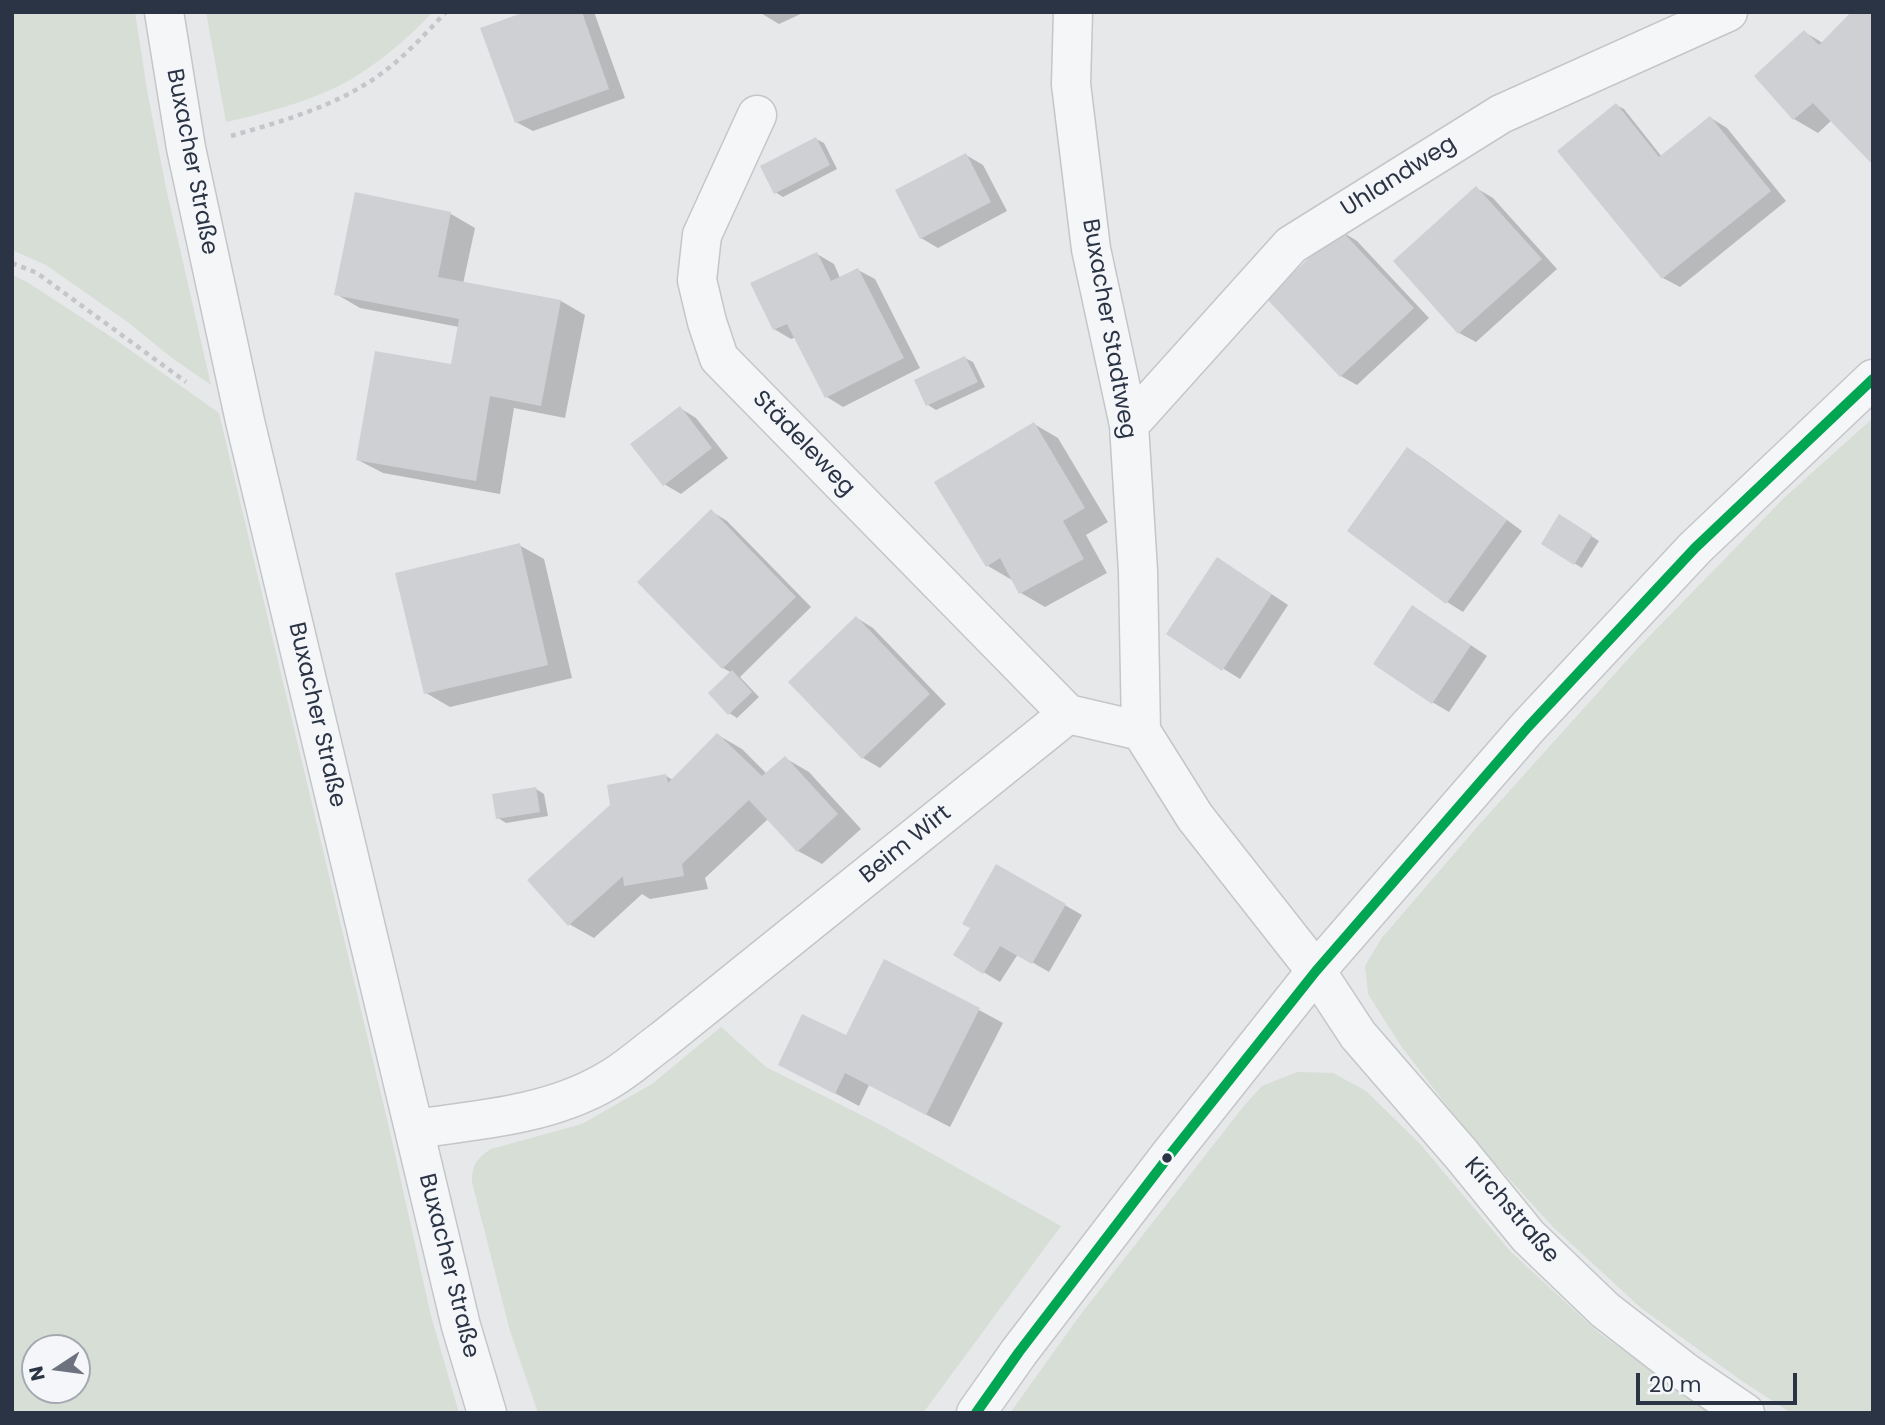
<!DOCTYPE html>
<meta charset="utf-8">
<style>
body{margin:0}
#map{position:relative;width:1885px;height:1425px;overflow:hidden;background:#e6e8ea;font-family:Poppins,sans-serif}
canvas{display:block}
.frame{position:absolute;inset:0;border:14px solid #2b3445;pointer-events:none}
.north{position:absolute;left:21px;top:1334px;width:70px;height:70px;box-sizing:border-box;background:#f4f6f9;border:2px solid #a4a8b1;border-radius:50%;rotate:257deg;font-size:19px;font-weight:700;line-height:28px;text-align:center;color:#2b3445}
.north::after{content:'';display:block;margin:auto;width:24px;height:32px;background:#6c737f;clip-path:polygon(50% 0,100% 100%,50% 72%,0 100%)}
.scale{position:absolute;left:1636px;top:1373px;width:161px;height:32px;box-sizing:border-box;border:4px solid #2b3445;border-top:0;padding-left:9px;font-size:21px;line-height:24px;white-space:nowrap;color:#2b3445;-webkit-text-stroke:5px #f4f6f9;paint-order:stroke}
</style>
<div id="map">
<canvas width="1885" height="1425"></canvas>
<div class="frame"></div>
<div class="north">N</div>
<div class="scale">20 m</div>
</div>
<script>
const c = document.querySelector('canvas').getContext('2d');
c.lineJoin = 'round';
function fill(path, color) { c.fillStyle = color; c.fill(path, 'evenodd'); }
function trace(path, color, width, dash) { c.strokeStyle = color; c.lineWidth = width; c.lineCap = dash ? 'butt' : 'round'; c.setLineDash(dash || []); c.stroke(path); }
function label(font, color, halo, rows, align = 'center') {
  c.font = font + ' Poppins,sans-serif'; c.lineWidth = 7; c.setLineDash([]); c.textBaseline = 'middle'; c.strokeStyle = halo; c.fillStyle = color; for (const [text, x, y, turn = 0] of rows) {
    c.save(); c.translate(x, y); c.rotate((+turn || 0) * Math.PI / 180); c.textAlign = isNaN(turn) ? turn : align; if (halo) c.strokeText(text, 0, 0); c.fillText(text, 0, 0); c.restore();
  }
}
fill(new Path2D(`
 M 12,12 L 135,12 L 147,90 L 166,188 L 211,385 L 172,358 L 129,323 L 46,265 L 12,250 Z
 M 206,12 L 433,12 C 411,35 385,58 358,75 C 323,98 267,113 226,122 Z
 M 12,275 L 27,282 L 113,338 L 219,413 L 391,1136 L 431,1316 L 459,1413 L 12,1413 ZM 77,1348 L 77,1390 L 35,1390 L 35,1348 Z
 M 1873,418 L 1873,1413 L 1791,1413 L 1742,1381 L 1641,1308 L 1553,1227 L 1471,1137 L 1401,1046 L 1368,994 L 1365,966 L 1381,939 L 1478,826 L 1638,648 L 1785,497 Z
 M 721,1027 L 766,1067 L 879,1124 L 1061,1226 L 923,1413 L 538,1413 L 510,1331 L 472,1182 C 472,1165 477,1158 491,1149 L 582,1124 L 652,1084 Z
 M 1297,1072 L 1333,1073 L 1366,1091 L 1420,1144 L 1511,1252 L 1599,1333 L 1712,1413 L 1010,1413 L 1081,1314 L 1243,1107 L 1262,1086 Z`), '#d6ded6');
fill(new Path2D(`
 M 531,12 L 594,12 L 625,98 L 533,131 L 516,122 Z
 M 759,12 L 805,12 L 779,24 Z
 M 1804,32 L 1823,43 L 1832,120 L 1818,133 L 1794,119 Z
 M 1616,105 L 1624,109 L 1662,157 L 1711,118 L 1727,128 L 1786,201 L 1680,287 L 1663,278 Z
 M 816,139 L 824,143 L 837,169 L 783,197 L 775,192 Z
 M 966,155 L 983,165 L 1007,211 L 938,248 L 921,238 Z
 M 1476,188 L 1493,198 L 1557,269 L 1476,342 L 1459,333 Z
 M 451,214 L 475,228 L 463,284 L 561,301 L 585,315 L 565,418 L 514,408 L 500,494 L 383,473 L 358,460 L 452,366 L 459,327 L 360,308 L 336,294 Z
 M 1341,231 L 1357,241 L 1429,318 L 1357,385 L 1341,376 Z
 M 817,254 L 834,264 L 840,278 L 858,270 L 875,279 L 920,368 L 843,407 L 827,397 L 796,337 L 791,339 L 774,329 Z
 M 965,358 L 973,362 L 985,387 L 936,410 L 928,405 Z
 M 680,408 L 696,418 L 728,458 L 681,494 L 664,484 Z
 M 1034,424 L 1058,438 L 1108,522 L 1086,535 L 1107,573 L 1045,607 L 1021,593 L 1012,580 L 988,566 Z
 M 1408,449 L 1424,459 L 1522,531 L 1463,612 L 1447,602 Z
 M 711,511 L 727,521 L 811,607 L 740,677 L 759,697 L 737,718 L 729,713 L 732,673 L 723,668 Z
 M 1560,516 L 1599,541 L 1582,568 L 1543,544 Z
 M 519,545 L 544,559 L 572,678 L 450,707 L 426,693 Z
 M 1234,569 L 1288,605 L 1240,679 L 1168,634 Z
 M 1429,617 L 1487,656 L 1449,712 L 1432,702 Z
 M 857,618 L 873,628 L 946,704 L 880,768 L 863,758 Z
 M 718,735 L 742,749 L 767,774 L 785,758 L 809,772 L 861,829 L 822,864 L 798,851 L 769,818 L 705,878 L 708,889 L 650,899 L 642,894 L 594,938 L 569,924 L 666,776 L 673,780 Z
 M 536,789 L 544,794 L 548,816 L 506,823 L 498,818 Z
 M 997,866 L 1082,915 L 1049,972 L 1018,954 L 1000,982 L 955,955 L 972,928 Z
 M 979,1010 L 1003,1023 L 950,1127 L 869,1085 L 859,1106 L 780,1064 Z`), '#0003');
fill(new Path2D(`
 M 525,12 L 582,12 L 609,89 L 515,123 L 480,28 Z
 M 1851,12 L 1873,12 L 1873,165 L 1813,103 L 1793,120 L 1754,76 L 1804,30 L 1819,45 Z
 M 1616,103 L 1659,157 L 1710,116 L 1771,191 L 1662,279 L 1557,151 Z
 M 816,137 L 830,165 L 774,194 L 760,166 Z
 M 966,153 L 991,202 L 920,239 L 895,190 Z
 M 1476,186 L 1542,259 L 1458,334 L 1393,261 Z
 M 355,192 L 451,212 L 438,277 L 561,300 L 541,406 L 490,396 L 476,481 L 356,460 L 375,351 L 451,364 L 459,319 L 334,295 Z
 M 1340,229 L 1414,308 L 1340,377 L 1266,298 Z
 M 817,252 L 831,281 L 858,268 L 904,358 L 825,398 L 787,324 L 773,330 L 750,283 Z
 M 965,356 L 978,382 L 926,406 L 914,380 Z
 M 680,406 L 712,448 L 663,486 L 630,444 Z
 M 1034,422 L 1085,508 L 1063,521 L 1084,559 L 1019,594 L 1000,558 L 986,567 L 934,482 Z
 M 1407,447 L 1507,520 L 1446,604 L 1347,531 Z
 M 711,509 L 796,597 L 722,669 L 637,582 Z
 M 1559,514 L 1592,535 L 1574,565 L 1541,544 Z
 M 520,543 L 548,665 L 424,694 L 395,573 Z
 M 1217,557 L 1272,594 L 1222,671 L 1166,634 Z
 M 1412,605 L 1471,645 L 1432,704 L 1373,664 Z
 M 856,616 L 930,694 L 862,759 L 788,682 Z
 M 732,670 L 752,692 L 728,715 L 708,693 Z
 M 717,733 L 762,776 L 785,756 L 838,814 L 797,852 L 749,800 L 682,864 L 684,876 L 624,886 L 623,876 L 568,926 L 527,880 L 610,805 L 607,785 L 666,774 L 668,783 Z
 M 536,787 L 540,812 L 496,819 L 492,794 Z
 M 996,864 L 1066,904 L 1032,964 L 1000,946 L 983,974 L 953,955 L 970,928 L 962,924 Z
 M 884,959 L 980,1008 L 926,1115 L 845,1073 L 835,1094 L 778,1065 L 802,1014 L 846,1035 Z`), '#ced0d3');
const minor = new Path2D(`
 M 164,12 L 186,148 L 245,421 L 461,1326 L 487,1413
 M 1073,12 L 1071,84 L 1091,249 L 1129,425 L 1138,571 L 1141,731
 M 757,115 L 702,235 L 697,280 L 707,322 L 719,358 L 1068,714
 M 1129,425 L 1291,245 L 1501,114 L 1728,12
 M 414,1129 C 479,1120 549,1115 607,1081 C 627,1070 645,1053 663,1040 L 1068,714 L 1141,731 L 1195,817 L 1316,971 L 1358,1035 L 1461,1154 L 1528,1236 L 1605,1310 L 1685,1372 L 1745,1413
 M 976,1413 L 1019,1352 L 1169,1156 L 1316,971 L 1528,727 L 1695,548 L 1873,379`);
trace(minor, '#c4c6c8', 41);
trace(new Path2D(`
 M 231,136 C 280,122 333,107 375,78 C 402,60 424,35 446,12
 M 12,263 L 37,273 L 186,382`), '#c5c6ca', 4.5, [5, 5]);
trace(minor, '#f5f6f7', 38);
trace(new Path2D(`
 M 976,1413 L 1019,1352 L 1169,1156 L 1316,971 L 1528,727 L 1695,548 L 1873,379`), '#00a651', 10);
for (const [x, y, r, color] of [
 [1167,1158,6,"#2b3445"]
]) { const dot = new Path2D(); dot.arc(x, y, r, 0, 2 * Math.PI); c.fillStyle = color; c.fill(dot); trace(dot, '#f4f6f9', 2.5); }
label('23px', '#2b3445', '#f4f6f9', [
 ["Buxacher Straße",191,162,79],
 ["Uhlandweg",1399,177,-32],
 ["Buxacher Stadtweg",1108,329,80],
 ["Städeleweg",803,444,46],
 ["Buxacher Straße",316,715,77],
 ["Beim Wirt",906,845,-39],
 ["Kirchstraße",1511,1211,49],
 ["Buxacher Straße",448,1266,76]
]);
</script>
